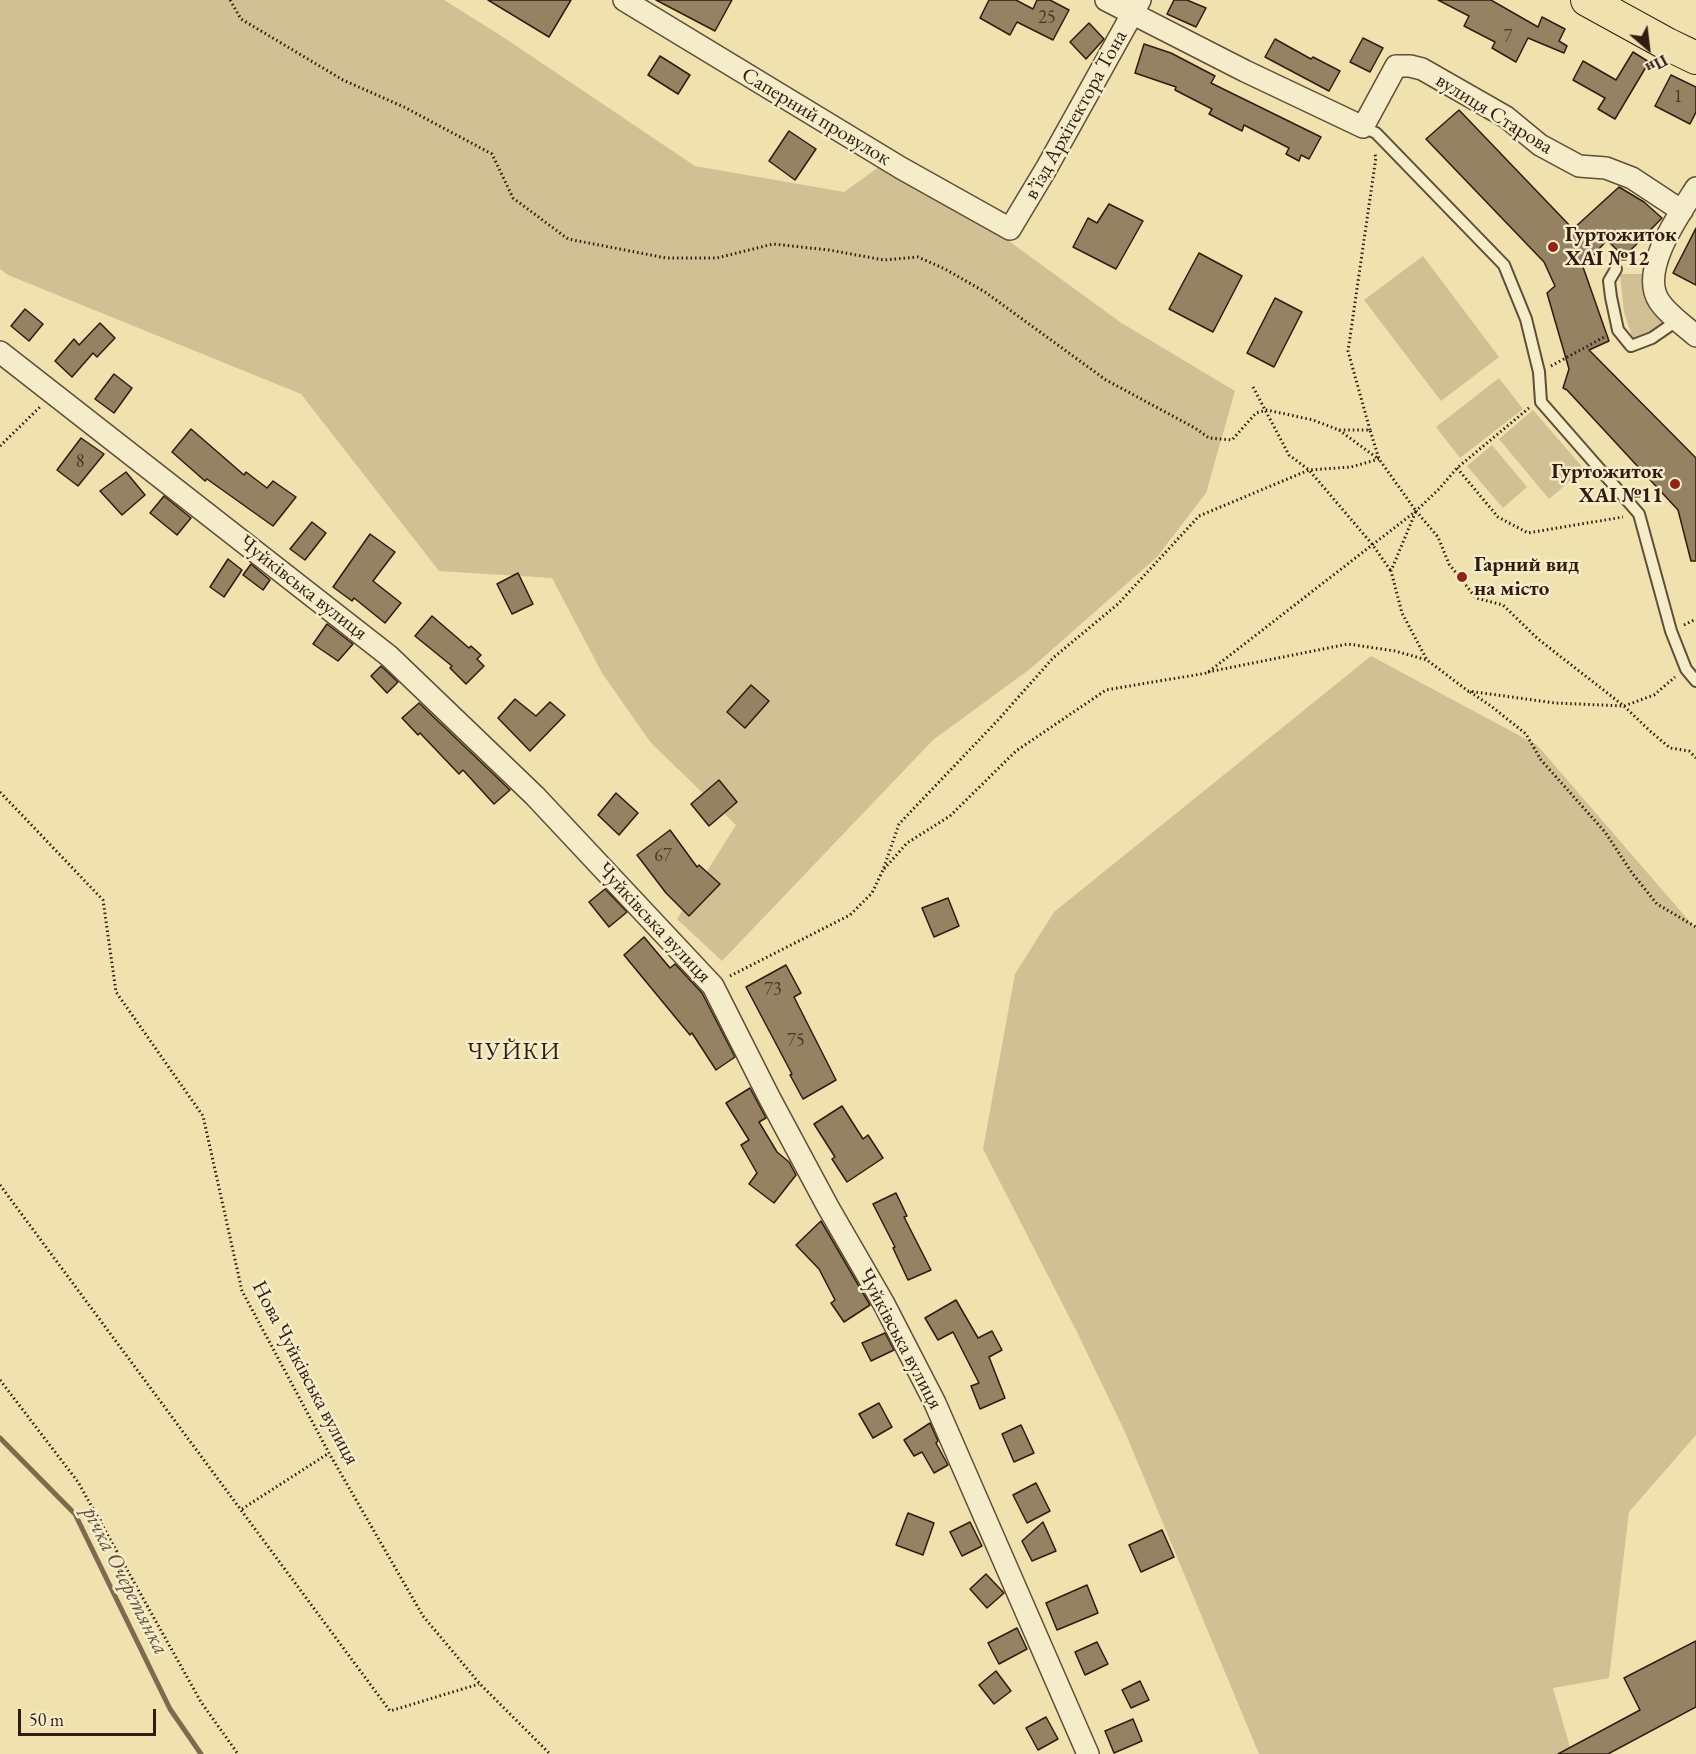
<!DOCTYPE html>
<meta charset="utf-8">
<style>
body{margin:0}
#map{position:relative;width:1696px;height:1754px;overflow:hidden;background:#f0e2ae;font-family:"EB Garamond",serif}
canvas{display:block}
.north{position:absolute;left:1618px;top:18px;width:60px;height:60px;-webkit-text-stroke:4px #f5ecca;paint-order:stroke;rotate:152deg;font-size:16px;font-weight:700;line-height:24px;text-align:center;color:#311b11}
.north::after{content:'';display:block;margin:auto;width:21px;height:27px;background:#311b11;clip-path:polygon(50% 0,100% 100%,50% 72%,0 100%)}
.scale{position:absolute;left:18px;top:1709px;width:138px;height:27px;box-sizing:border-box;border:3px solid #311b11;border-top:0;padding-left:8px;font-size:18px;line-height:21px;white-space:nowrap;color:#311b11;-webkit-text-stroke:4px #f5ecca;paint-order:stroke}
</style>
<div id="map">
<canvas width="1696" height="1754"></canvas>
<div class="north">Пн</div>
<div class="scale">50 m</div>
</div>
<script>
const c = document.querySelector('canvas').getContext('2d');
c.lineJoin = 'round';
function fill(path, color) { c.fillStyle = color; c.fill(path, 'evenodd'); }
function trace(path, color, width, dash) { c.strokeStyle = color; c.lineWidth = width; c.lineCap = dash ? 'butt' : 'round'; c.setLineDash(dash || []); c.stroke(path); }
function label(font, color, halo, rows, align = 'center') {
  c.font = font + ' "EB Garamond",serif'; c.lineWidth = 5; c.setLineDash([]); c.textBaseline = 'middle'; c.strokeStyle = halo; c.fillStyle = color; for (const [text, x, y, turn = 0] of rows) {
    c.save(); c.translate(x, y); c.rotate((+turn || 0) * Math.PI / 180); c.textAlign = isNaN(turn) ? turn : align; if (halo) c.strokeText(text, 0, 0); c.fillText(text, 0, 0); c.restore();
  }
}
fill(new Path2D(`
 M 0,0 L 444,0 L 500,35 L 695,166 L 844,192 L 883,164 L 995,231 L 1120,322 L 1235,391 L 1206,493 L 1157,557 L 1030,669 L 933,740 L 722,961 L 677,919 L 736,825 L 651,743 L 602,673 L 552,578 L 439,571 L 301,394 L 8,275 L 0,269 Z
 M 1423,256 L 1499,357 L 1441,401 L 1364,300 Z
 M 1620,274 L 1642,274 L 1656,310 L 1665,325 L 1637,339 L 1632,337 L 1624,312 Z
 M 1499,378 L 1523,409 L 1460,458 L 1436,427 Z
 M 1533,410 L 1584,469 L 1549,499 L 1499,439 Z
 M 1492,445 L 1527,487 L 1503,508 L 1467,466 Z
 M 1371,656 L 1537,745 L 1696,929 L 1696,1435 L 1629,1512 L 1609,1678 L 1553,1688 L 1572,1754 L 1259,1754 L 1125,1432 L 1077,1332 L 983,1149 L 1015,974 L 1054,912 Z`), '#d0c093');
trace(new Path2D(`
 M 0,1438 L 75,1514 L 170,1709 L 201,1754`), '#7d6a4f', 5);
const building = new Path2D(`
 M 488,0 L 571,0 L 549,37 Z
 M 656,0 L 732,0 L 715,31 Z
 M 989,0 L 1016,0 L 1033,9 L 1037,0 L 1050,0 L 1069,10 L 1053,40 L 1017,22 L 1010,35 L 980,18 Z
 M 1174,0 L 1187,0 L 1206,8 L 1196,27 L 1167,14 Z
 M 1438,0 L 1491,0 L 1538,27 L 1542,17 L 1565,29 L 1559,41 L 1567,46 L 1564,53 L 1528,38 L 1516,62 L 1492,48 L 1495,42 L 1464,26 L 1469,16 Z
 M 1089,23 L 1104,39 L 1086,59 L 1070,42 Z
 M 1363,38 L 1383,48 L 1370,72 L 1350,62 Z
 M 1275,39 L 1311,59 L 1313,57 L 1340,71 L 1329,91 L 1265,57 Z
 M 1144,44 L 1171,53 L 1215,76 L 1211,83 L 1321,137 L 1309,159 L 1301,155 L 1299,161 L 1286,154 L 1289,148 L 1244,125 L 1242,131 L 1209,114 L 1212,109 L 1175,90 L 1176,87 L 1135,73 Z
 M 1633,52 L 1649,62 L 1615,119 L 1598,109 L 1605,98 L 1573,80 L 1583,61 L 1616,80 Z
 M 660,56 L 690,75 L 678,94 L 648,75 Z
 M 1671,75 L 1696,87 L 1696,112 L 1690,124 L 1655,106 Z
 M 1459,110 L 1573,229 L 1619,187 L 1644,202 L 1662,218 L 1624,257 L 1607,240 L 1583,267 L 1609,341 L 1589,350 L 1696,458 L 1696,561 L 1691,561 L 1678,510 L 1567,390 L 1563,388 L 1569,369 L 1547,293 L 1555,286 L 1544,262 L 1426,139 Z
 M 789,131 L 816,149 L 795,180 L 769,161 Z
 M 1109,204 L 1143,221 L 1116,269 L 1073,247 L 1088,218 L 1097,223 Z
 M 1696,228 L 1696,285 L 1673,273 Z
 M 1199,253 L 1242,276 L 1213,332 L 1169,309 Z
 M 1275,298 L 1302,312 L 1274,367 L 1247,353 Z
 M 25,309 L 43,324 L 29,341 L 11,326 Z
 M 100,323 L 115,338 L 97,357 L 93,353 L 72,377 L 55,361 L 74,339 L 79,345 Z
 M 114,374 L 132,388 L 114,413 L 95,399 Z
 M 191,429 L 244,475 L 246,472 L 267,488 L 273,481 L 296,497 L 273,526 L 207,479 L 205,481 L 172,452 Z
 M 81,438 L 104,454 L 78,486 L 57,470 Z
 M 126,472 L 145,495 L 122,515 L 100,491 Z
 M 164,496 L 191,518 L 177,535 L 150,513 Z
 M 312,522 L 326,533 L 305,560 L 290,549 Z
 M 370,534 L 395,552 L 373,581 L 401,603 L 385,623 L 354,598 L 352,601 L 333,587 Z
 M 228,559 L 242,570 L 224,597 L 210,587 Z
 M 251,564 L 270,580 L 263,590 L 243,575 Z
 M 518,573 L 533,604 L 512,614 L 497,584 Z
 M 432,616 L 469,648 L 471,646 L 481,655 L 477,659 L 484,666 L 466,684 L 450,668 L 452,666 L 415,636 Z
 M 327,624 L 353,644 L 338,661 L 313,644 Z
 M 381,666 L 398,682 L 387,693 L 371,676 Z
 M 751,685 L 769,701 L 745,728 L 727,712 Z
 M 515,699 L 536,716 L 550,702 L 565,715 L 530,751 L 498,718 Z
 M 419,703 L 510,790 L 494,804 L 463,770 L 459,774 L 420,733 L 418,735 L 402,718 Z
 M 719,780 L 737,802 L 709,826 L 691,804 Z
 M 616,793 L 638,813 L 619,835 L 598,815 Z
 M 670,830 L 697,867 L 699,865 L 720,884 L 689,916 L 666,893 L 637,855 Z
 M 605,889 L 627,912 L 609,927 L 589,902 Z
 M 948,898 L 959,926 L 934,937 L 922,908 Z
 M 644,937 L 670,968 L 675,964 L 702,993 L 735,1057 L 716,1070 L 692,1033 L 690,1035 L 624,955 Z
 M 786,965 L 801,993 L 794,997 L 836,1080 L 803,1099 L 790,1075 L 792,1074 L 746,987 Z
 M 750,1088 L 766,1118 L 759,1122 L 777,1152 L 789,1162 L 796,1175 L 774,1203 L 749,1184 L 757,1173 L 741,1145 L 749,1140 L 726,1103 Z
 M 842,1106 L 863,1139 L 868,1135 L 883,1158 L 847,1182 L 832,1159 L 835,1157 L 814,1124 Z
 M 896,1193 L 907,1216 L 904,1217 L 931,1270 L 908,1280 L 893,1248 L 895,1247 L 873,1204 Z
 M 821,1221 L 870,1305 L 844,1322 L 831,1303 L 835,1300 L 819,1269 L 796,1245 Z
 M 956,1300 L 978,1338 L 992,1331 L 1002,1350 L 989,1357 L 1005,1398 L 980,1409 L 971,1386 L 979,1383 L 953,1332 L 938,1340 L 925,1318 Z
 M 885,1333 L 894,1350 L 871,1361 L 862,1343 Z
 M 879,1403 L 892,1427 L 873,1438 L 859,1414 Z
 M 930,1423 L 938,1441 L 936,1443 L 948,1465 L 934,1473 L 922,1452 L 914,1456 L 904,1440 Z
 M 1021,1425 L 1034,1453 L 1014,1462 L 1002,1434 Z
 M 1036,1483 L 1050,1511 L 1027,1523 L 1013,1495 Z
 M 908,1513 L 934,1523 L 923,1555 L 896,1545 Z
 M 970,1522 L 982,1546 L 962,1556 L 950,1532 Z
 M 1043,1522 L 1056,1551 L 1032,1561 L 1022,1541 Z
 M 1162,1530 L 1174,1557 L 1141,1572 L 1129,1545 Z
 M 986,1574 L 1004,1593 L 987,1608 L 970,1589 Z
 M 1087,1585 L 1098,1613 L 1057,1630 L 1046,1603 Z
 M 1017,1628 L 1027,1649 L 999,1664 L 988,1643 Z
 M 1696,1641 L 1696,1707 L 1608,1754 L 1558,1754 L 1640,1710 L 1624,1678 Z
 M 1097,1642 L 1108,1664 L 1085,1675 L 1075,1652 Z
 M 996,1671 L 1011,1691 L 994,1704 L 979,1685 Z
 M 1140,1681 L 1149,1700 L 1131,1708 L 1122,1690 Z
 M 1046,1717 L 1058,1739 L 1038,1750 L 1026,1728 Z
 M 1133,1719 L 1142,1741 L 1114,1753 L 1105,1731 Z`);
fill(building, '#948263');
trace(building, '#311b11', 1.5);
const service = new Path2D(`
 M 1363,127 L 1376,133 L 1504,265 L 1526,319 L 1539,372 L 1541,402 L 1639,514 L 1671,631 L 1686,669 L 1696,681
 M 1616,269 L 1609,281 L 1611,297 L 1618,330 L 1631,346 L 1652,338 L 1678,320`);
const minor = new Path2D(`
 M 624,0 L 901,168 L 1010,229 L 1046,169 L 1140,0
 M 1106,0 L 1245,71 L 1363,127 L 1396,66 L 1410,66 L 1422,69 L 1506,117 L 1540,145 L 1579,166 L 1606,168 L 1632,178 L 1682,211
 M 1696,188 C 1679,215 1639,270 1659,301 C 1668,315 1684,325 1696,336
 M 0,352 L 389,656 L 535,796 L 713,986 L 769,1097 L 828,1207 L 884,1304 L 935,1403 L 1088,1754`);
const primary = new Path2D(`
 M 1587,0 L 1667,44 L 1696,58`);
trace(service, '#614d38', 14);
trace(minor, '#614d38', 24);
trace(primary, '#311b11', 34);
trace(new Path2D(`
 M 230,0 L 241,19 L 343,80 L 404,107 L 492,154 L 513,198 L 568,239 L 666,258 L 717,258 L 773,244 L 829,250 L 884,260 L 918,257 L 945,269 L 985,292 L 1106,380 L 1195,428 L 1209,438 L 1232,440 L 1256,413 L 1267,410 L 1313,420 L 1339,430 L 1370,430 L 1379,459 L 1416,511 L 1391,571 L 1402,613 L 1427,660 L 1468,691 L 1555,703 L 1624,706 L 1654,695 L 1675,677
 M 1551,366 L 1606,336
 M 1253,387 L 1289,455 L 1309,470 L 1372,544 L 1391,571
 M 1339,430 L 1377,458
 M 1370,430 L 1348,351 L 1376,157 L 1374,152
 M 0,446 L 41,406
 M 1457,468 L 1498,517 L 1528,533 L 1623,517
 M 1416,511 L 1438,537 L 1449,564 L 1476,598 L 1503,605 L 1538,639 L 1624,706 L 1650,731 L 1670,748 L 1689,751 L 1696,758
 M 1684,625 L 1696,619
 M 1208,672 L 1348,644 L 1395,651 L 1427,660
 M 1470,692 L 1491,706 L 1526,734 L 1541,760 L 1605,832 L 1632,873 L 1657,904 L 1696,927
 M 0,792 L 103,900 L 116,992 L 203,1116 L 242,1291 L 329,1453 L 423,1616 L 480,1684 L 550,1754
 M 884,869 L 907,843 L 950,816 L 1016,751 L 1106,690 L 1207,673 L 1416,511 L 1439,489 L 1457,468 L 1529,408
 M 730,976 L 850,915 L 872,893 L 883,870 L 899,824 L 998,720 L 1053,658 L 1118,604 L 1199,516 L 1309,470 L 1351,467 L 1379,459
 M 0,1185 L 390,1711 L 479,1684
 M 0,1380 L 78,1482 L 201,1702 L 238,1754
 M 242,1509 L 329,1453`), '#311b11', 3, [1.5, 3]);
trace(service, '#f5ecca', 10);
trace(minor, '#f5ecca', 21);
trace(primary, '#f0e2ae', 32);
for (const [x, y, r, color] of [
 [1553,247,6,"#8f2418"],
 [1675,484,6,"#8f2418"],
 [1462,577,6,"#8f2418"]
]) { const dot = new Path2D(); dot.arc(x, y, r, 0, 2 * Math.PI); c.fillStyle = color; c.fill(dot); trace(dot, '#f5ecca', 2); }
label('18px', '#4a3526', null, [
 ["25",1047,18],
 ["7",1508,37],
 ["1",1678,97],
 ["8",80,462],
 ["67",663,856],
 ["73",773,990],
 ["75",796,1041]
]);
label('21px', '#311b11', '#f5ecca', [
 ["вулиця Старова",1494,114,32],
 ["в’їзд Архітектора Тона",1076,115,-61],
 ["Саперний провулок",816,117,31],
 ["Чуйківська вулиця",303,588,38],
 ["Чуйківська вулиця",654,923,47],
 ["Чуйківська вулиця",900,1339,62],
 ["Нова Чуйківська вулиця",305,1373,62]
]);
label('bold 21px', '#311b11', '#f5ecca', [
 ["Гуртожиток",1565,235],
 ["ХАІ №12",1565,259],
 ["Гуртожиток",1663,472,"right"],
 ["ХАІ №11",1663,496,"right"],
 ["Гарний вид",1474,565],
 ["на місто",1474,589]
], 'left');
label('italic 22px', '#634f3b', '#f5ecca', [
 ["річка Очеретянка",125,1581,63]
]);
c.letterSpacing = '1.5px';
label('24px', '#311b11', '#f5ecca', [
 ["ЧУЙКИ",514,1052]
]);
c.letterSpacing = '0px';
</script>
